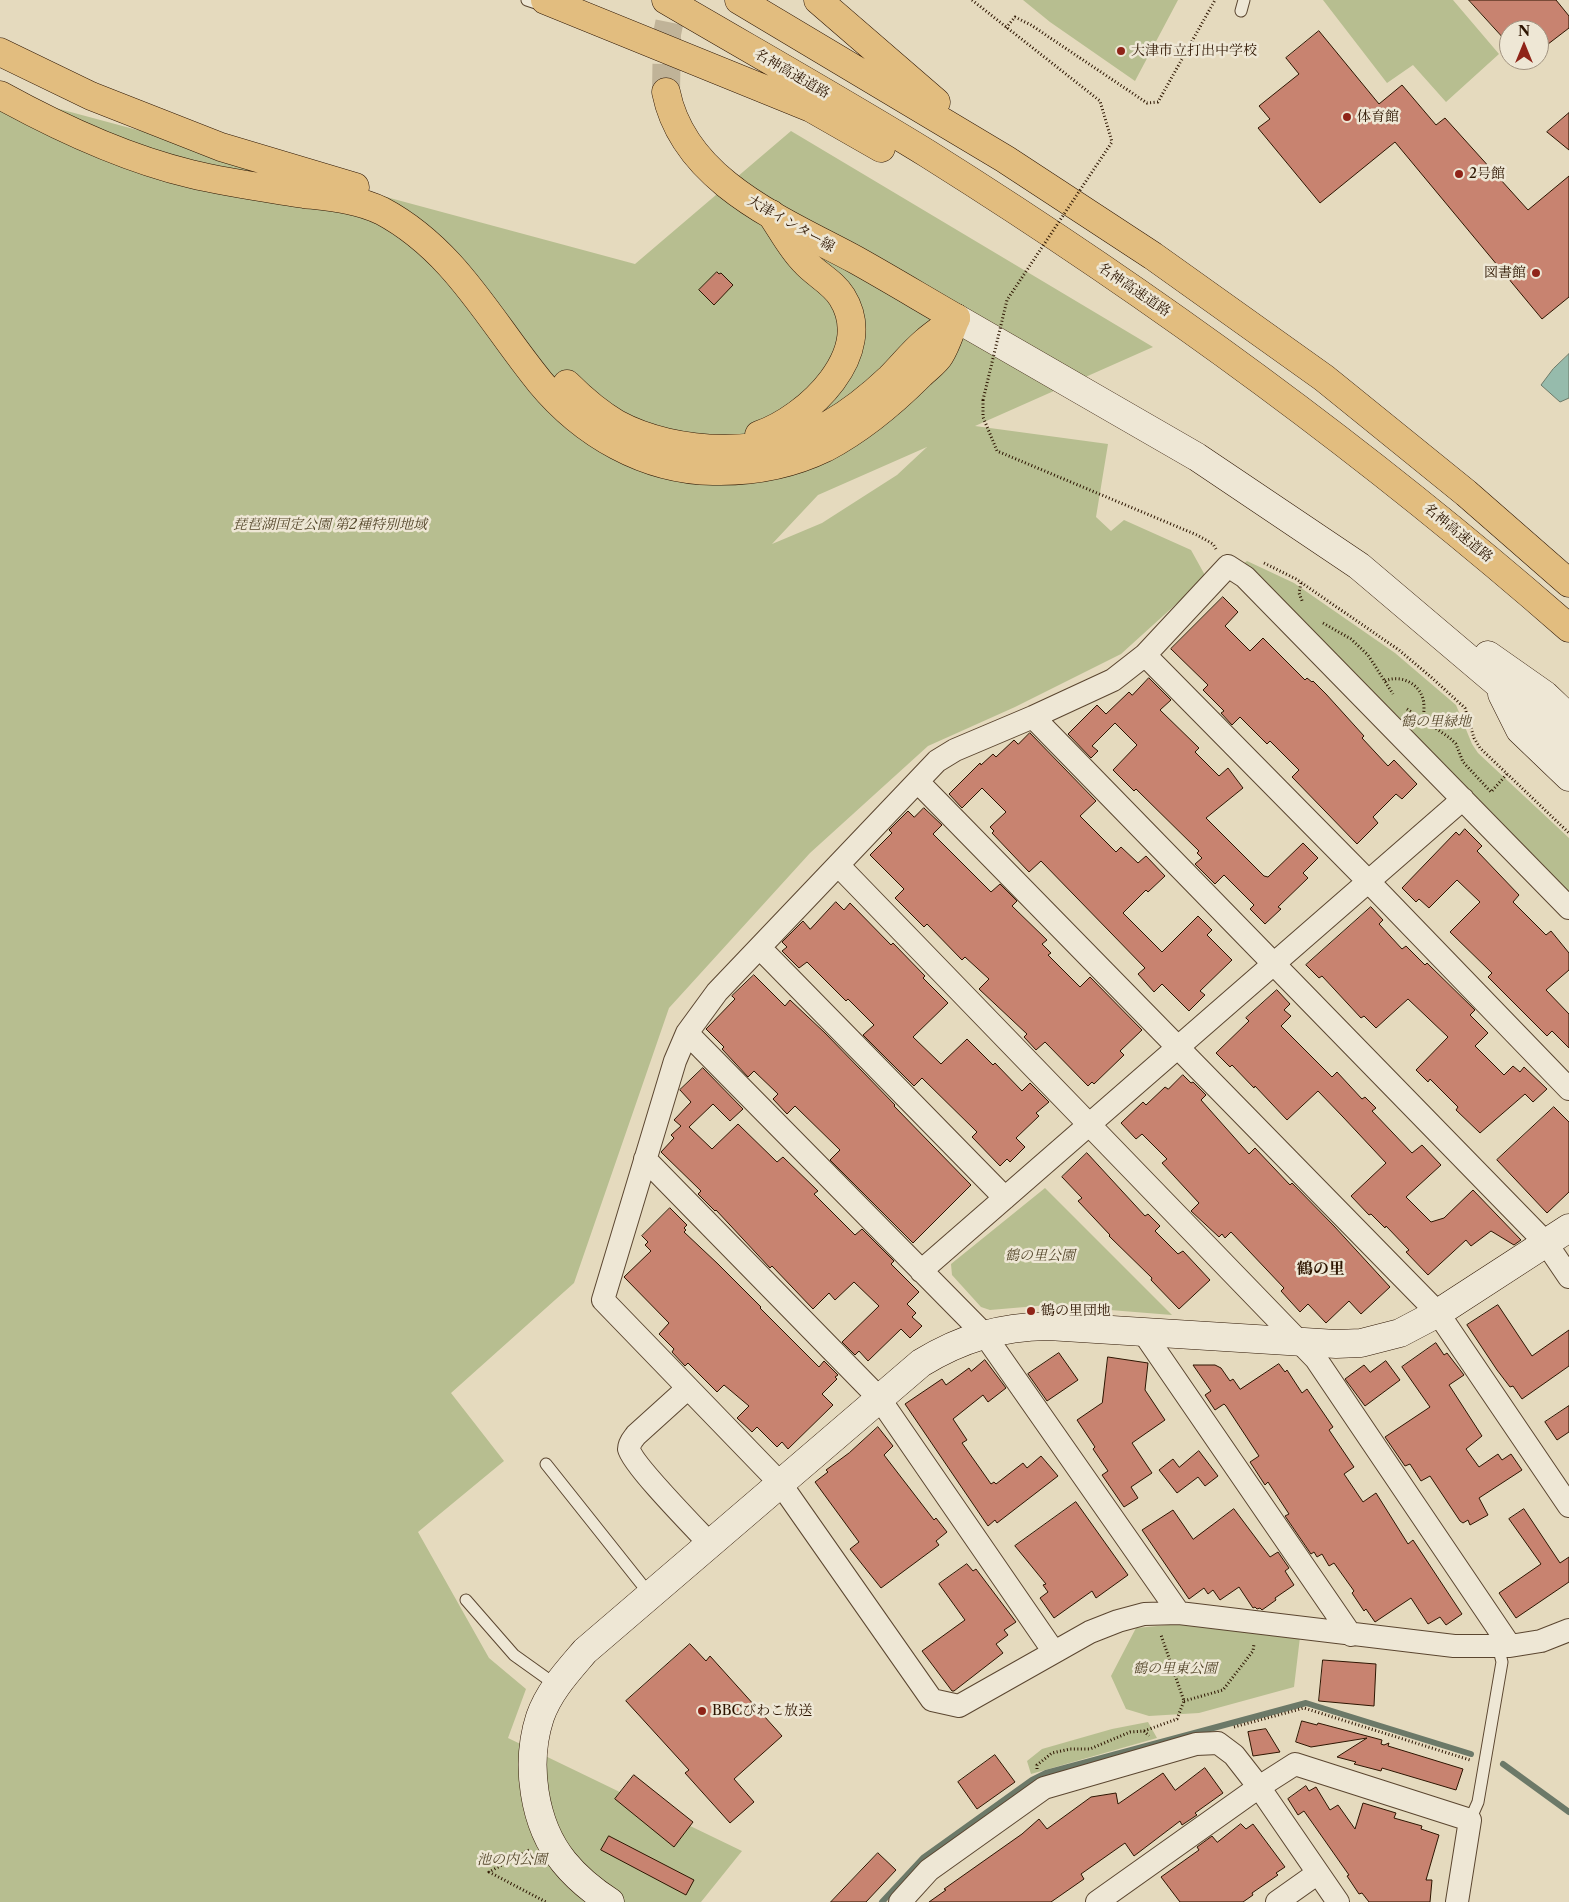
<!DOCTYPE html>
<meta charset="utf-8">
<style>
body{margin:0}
#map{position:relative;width:1569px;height:1902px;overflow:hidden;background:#e5dabe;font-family:"Libre Caslon Text",serif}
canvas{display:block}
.north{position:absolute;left:1499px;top:20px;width:50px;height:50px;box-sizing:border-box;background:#eee7d5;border:1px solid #a19380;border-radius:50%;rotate:0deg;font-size:14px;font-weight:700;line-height:20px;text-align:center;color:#2d1501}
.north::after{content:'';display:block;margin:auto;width:18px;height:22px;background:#8f2418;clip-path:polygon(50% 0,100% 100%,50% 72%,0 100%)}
</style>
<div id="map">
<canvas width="1569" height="1902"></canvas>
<div class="north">N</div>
</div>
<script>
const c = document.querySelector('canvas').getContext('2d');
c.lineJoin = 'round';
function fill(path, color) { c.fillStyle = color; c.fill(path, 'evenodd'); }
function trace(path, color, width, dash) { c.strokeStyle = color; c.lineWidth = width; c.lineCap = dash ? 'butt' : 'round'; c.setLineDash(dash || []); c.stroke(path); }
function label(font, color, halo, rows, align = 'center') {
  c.font = font + ' "Libre Caslon Text","Noto Serif JP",serif'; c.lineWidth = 5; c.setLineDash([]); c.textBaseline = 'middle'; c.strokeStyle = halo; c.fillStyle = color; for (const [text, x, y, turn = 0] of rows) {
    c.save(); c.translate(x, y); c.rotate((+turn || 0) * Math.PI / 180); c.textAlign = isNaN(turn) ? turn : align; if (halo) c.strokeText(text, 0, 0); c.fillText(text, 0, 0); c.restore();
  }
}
fill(new Path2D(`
 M 1023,0 L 1178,0 L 1135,81 L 1050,22 Z
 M 1323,0 L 1453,0 L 1499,54 L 1446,102 L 1413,65 L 1387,83 Z
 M 0,93 L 635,264 L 791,131 L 1153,347 L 975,426 L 1108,444 L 1096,517 L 1111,531 L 1124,520 L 1191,550 L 1206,577 L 1121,654 L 1015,707 L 928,746 L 810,853 L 669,1008 L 574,1283 L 451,1393 L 504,1461 L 418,1532 L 489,1658 L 526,1689 L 508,1738 L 742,1851 L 701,1902 L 0,1902 ZM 927,447 L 897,475 L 822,523 L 772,544 L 818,495 Z
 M 1247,561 L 1294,583 L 1395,653 L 1456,705 L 1472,744 L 1478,753 L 1569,838 L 1569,895 L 1243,564 Z
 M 1045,1188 L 1172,1315 L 1048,1305 L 990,1310 L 981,1307 L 952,1275 L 951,1264 Z
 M 1179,1624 L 1300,1637 L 1294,1687 L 1199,1713 L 1149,1716 L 1126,1709 L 1111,1676 L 1136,1628 Z
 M 1148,1722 L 1157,1738 L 1031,1774 L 1027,1761 L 1042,1749 L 1112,1729 Z`), '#b7be90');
const water = new Path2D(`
 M 1569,354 L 1569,398 L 1560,402 L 1541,385 L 1553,369 Z`);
fill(water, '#96bbac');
trace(water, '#6c7968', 1);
trace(new Path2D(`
 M 1503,1764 L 1569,1812
 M 882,1902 L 923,1858 L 1032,1780 L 1046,1773 L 1306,1703 L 1471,1754`), '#6c7968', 6);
const building = new Path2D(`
 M 1469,0 L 1556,0 L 1569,16 L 1569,28 L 1539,51 L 1539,30 L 1509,30 L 1509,44 Z
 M 1319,31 L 1379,104 L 1402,85 L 1436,125 L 1445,118 L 1528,210 L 1569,176 L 1569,297 L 1542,319 L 1395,142 L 1320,203 L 1258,128 L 1270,119 L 1259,106 L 1299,74 L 1286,58 Z
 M 1569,113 L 1569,150 L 1547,132 Z
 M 717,272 L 719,274 L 721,273 L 733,285 L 714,305 L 699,290 Z
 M 1223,597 L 1238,612 L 1225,626 L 1250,651 L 1263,638 L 1305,680 L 1307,678 L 1312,682 L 1313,681 L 1326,694 L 1364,736 L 1362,738 L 1388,766 L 1394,760 L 1417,784 L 1402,799 L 1396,794 L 1373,817 L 1378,823 L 1357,844 L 1292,777 L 1299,770 L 1270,741 L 1267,744 L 1240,717 L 1232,725 L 1221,713 L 1224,711 L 1203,690 L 1208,685 L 1171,649 Z
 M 1149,678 L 1171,700 L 1160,710 L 1199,748 L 1195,752 L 1219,776 L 1228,768 L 1243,788 L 1206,818 L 1264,876 L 1268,877 L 1303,843 L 1318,858 L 1303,873 L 1308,878 L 1278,907 L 1281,909 L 1265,924 L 1250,909 L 1254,905 L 1224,875 L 1215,884 L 1195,864 L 1202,858 L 1197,853 L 1199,851 L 1136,789 L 1134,791 L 1113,770 L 1137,745 L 1115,723 L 1092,746 L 1098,751 L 1091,758 L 1068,734 L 1097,705 L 1106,714 L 1129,692 L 1132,695 Z
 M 1030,733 L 1096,801 L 1080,816 L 1116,852 L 1121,847 L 1138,863 L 1146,856 L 1165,876 L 1148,892 L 1146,890 L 1123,913 L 1162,952 L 1198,916 L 1212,930 L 1207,935 L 1232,960 L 1200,991 L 1205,995 L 1189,1011 L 1162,984 L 1154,992 L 1138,974 L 1145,968 L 1041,861 L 1029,872 L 992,833 L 994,831 L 990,827 L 1006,812 L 982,788 L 962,808 L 949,794 L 980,763 L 981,765 L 993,754 L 996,757 L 1014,740 L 1018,744 Z
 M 924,808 L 942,825 L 933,834 L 991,892 L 1000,884 L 1017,901 L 1012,906 L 1047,940 L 1042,944 L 1051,953 L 1048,955 L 1080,987 L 1090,977 L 1142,1030 L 1120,1051 L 1124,1055 L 1094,1084 L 1092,1082 L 1088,1086 L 1045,1042 L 1036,1050 L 1024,1037 L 1027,1034 L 979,989 L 989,979 L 965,957 L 962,960 L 927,924 L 924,927 L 895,898 L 904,889 L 870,855 L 892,833 L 889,830 L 908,811 L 914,817 Z
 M 1465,829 L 1482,846 L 1477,851 L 1519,895 L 1513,902 L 1546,935 L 1551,931 L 1569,953 L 1569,970 L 1546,990 L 1569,1014 L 1569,1048 L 1552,1031 L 1547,1036 L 1488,977 L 1492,973 L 1450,932 L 1480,902 L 1457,880 L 1429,908 L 1419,899 L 1416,902 L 1402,888 L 1456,832 L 1459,835 Z
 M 836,902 L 844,910 L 850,903 L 891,945 L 893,943 L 925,976 L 923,978 L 948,1003 L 913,1037 L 941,1064 L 967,1039 L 993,1065 L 995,1063 L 1022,1091 L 1030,1083 L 1049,1102 L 1036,1113 L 1039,1116 L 1016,1138 L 1025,1147 L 1010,1162 L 1007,1159 L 1000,1166 L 972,1137 L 977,1132 L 922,1078 L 914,1086 L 863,1035 L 874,1025 L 848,999 L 846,1001 L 807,962 L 799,968 L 782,951 L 787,947 L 782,942 L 803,921 L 810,929 Z
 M 1371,907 L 1383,920 L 1379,924 L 1402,949 L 1406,946 L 1425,965 L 1427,963 L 1475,1010 L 1470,1015 L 1488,1033 L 1475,1046 L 1504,1075 L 1513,1066 L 1520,1072 L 1524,1067 L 1547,1089 L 1533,1102 L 1525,1094 L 1480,1133 L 1456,1110 L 1458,1107 L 1430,1079 L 1428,1082 L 1416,1070 L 1448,1037 L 1408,999 L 1376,1028 L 1364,1016 L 1361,1018 L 1322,976 L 1319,978 L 1306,965 Z
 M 754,975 L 785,1006 L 790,1000 L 825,1033 L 895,1105 L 894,1106 L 971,1185 L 913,1243 L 830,1160 L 840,1150 L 795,1106 L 787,1114 L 773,1099 L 778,1094 L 754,1071 L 748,1077 L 722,1049 L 724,1047 L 706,1029 L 735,999 L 732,996 Z
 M 1277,990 L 1290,1004 L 1284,1010 L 1291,1016 L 1281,1026 L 1332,1077 L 1337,1072 L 1362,1099 L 1365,1097 L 1376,1108 L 1372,1111 L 1412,1153 L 1422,1145 L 1441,1165 L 1406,1197 L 1431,1222 L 1444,1218 L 1473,1190 L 1521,1240 L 1514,1245 L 1491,1231 L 1471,1246 L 1466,1240 L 1428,1275 L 1406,1252 L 1409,1250 L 1386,1226 L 1385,1228 L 1371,1214 L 1369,1215 L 1351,1196 L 1386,1163 L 1343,1117 L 1318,1091 L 1287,1120 L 1255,1086 L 1254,1088 L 1232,1065 L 1230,1067 L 1216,1053 L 1249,1021 L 1246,1018 Z
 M 703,1068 L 743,1109 L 730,1121 L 713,1104 L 689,1127 L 712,1149 L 738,1124 L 777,1162 L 783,1157 L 818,1191 L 814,1194 L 855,1235 L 862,1229 L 894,1261 L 891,1264 L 919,1292 L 907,1304 L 916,1313 L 912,1317 L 922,1326 L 910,1338 L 901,1329 L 868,1361 L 859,1351 L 855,1355 L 842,1342 L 879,1306 L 854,1282 L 835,1300 L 829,1293 L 813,1309 L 772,1266 L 770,1268 L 716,1210 L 715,1211 L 698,1194 L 701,1191 L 661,1152 L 674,1138 L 671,1135 L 681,1126 L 674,1120 L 691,1102 L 680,1090 Z
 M 1183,1075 L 1191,1083 L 1193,1082 L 1206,1095 L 1201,1100 L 1249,1154 L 1255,1148 L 1290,1185 L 1292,1183 L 1334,1226 L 1390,1287 L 1361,1314 L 1349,1301 L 1326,1323 L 1308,1304 L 1300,1312 L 1281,1291 L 1284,1288 L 1231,1232 L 1225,1238 L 1222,1234 L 1219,1237 L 1191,1211 L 1199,1203 L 1162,1163 L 1167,1159 L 1142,1134 L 1136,1139 L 1121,1123 L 1143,1102 L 1146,1105 L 1165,1087 L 1168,1089 Z
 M 1554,1107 L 1569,1122 L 1569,1192 L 1547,1213 L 1497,1160 Z
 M 1087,1153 L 1145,1216 L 1148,1214 L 1160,1226 L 1155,1231 L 1178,1254 L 1183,1251 L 1210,1280 L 1179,1309 L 1151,1280 L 1152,1278 L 1109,1236 L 1110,1235 L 1078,1201 L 1082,1198 L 1062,1177 Z
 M 670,1208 L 687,1225 L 684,1228 L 686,1230 L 684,1232 L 718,1264 L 761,1307 L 760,1308 L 819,1367 L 824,1361 L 838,1375 L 835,1377 L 837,1379 L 822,1394 L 833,1405 L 788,1449 L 782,1442 L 777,1447 L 757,1427 L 752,1432 L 737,1418 L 749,1406 L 724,1385 L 717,1392 L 688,1363 L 685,1366 L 672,1352 L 674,1349 L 659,1334 L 669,1323 L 624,1277 L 651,1251 L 645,1245 L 648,1242 L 642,1236 Z
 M 1498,1305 L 1532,1356 L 1569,1330 L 1569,1366 L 1522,1399 L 1513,1386 L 1510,1387 L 1497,1370 L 1467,1325 Z
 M 1436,1343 L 1444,1355 L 1447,1353 L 1464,1375 L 1449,1385 L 1482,1436 L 1466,1449 L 1479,1467 L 1498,1454 L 1502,1460 L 1511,1454 L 1522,1470 L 1479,1498 L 1488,1515 L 1470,1525 L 1468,1520 L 1463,1523 L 1460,1521 L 1430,1476 L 1421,1481 L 1410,1464 L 1405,1466 L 1385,1437 L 1430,1407 L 1402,1367 Z
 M 1059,1353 L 1078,1380 L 1047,1401 L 1028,1374 Z
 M 1108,1357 L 1148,1363 L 1145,1390 L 1165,1420 L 1132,1443 L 1152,1473 L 1131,1487 L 1138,1498 L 1124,1507 L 1102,1475 L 1108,1471 L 1093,1449 L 1095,1447 L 1077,1420 L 1102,1403 Z
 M 985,1360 L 1006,1388 L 988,1402 L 983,1395 L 953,1419 L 967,1440 L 962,1443 L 991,1484 L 994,1482 L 996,1484 L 1023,1463 L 1027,1468 L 1041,1456 L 1058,1476 L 997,1523 L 995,1520 L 988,1526 L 905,1404 L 942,1379 L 946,1385 L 969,1368 L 971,1371 Z
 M 1386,1361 L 1400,1380 L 1365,1406 L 1345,1379 L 1364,1365 L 1370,1372 Z
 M 1279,1364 L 1285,1372 L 1287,1370 L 1302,1393 L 1307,1389 L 1333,1427 L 1329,1430 L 1354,1467 L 1344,1474 L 1363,1502 L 1376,1493 L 1408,1544 L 1413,1540 L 1462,1614 L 1446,1625 L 1440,1617 L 1428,1624 L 1411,1598 L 1375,1622 L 1366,1609 L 1364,1611 L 1352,1593 L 1354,1591 L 1334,1563 L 1329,1566 L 1322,1554 L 1317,1557 L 1314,1552 L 1311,1554 L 1285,1516 L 1289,1514 L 1268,1482 L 1265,1485 L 1250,1462 L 1259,1456 L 1226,1406 L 1224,1404 L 1215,1410 L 1205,1395 L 1211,1391 L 1193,1365 L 1215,1365 L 1221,1368 L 1230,1381 L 1233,1379 L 1240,1389 Z
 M 1569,1406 L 1569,1432 L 1557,1440 L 1545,1422 Z
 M 878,1427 L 893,1446 L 884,1455 L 934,1520 L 936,1518 L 947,1532 L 936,1541 L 939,1545 L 881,1588 L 850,1549 L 859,1542 L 815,1482 L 828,1472 L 826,1470 L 849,1453 Z
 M 1199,1451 L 1218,1476 L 1205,1486 L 1198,1477 L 1177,1493 L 1159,1470 L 1173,1459 L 1179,1467 Z
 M 1076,1502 L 1128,1575 L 1096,1598 L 1092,1591 L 1054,1618 L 1040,1598 L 1048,1592 L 1043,1585 L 1046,1584 L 1015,1546 Z
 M 1234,1509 L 1270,1557 L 1278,1552 L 1289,1568 L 1285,1571 L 1294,1585 L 1275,1598 L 1276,1600 L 1262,1610 L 1260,1608 L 1257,1609 L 1255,1607 L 1253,1608 L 1239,1587 L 1220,1600 L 1213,1590 L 1208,1594 L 1204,1588 L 1189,1599 L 1142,1530 L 1173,1510 L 1193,1539 Z
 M 1524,1509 L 1560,1563 L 1569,1557 L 1569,1582 L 1516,1618 L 1499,1593 L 1541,1564 L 1509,1519 Z
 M 967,1564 L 973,1571 L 976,1569 L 1016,1622 L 1004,1630 L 1008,1635 L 996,1644 L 1003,1653 L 954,1691 L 952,1691 L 922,1651 L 965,1620 L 939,1584 Z
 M 690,1644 L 706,1661 L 710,1656 L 782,1736 L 734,1779 L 754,1802 L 730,1823 L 685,1773 L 689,1770 L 626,1701 Z
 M 1323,1660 L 1376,1664 L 1374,1706 L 1319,1701 Z
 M 1302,1721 L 1317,1725 L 1318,1723 L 1382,1740 L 1381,1744 L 1384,1745 L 1389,1743 L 1388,1746 L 1463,1769 L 1456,1790 L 1382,1768 L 1381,1771 L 1354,1764 L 1356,1762 L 1337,1757 L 1367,1738 L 1311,1747 L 1296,1742 Z
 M 1266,1729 L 1280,1752 L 1253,1756 L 1248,1732 Z
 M 995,1755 L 1015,1782 L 977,1809 L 958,1782 Z
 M 1205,1768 L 1223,1793 L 1195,1813 L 1197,1815 L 1182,1825 L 1180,1821 L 1134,1856 L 1125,1843 L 1081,1874 L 1084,1879 L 1051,1902 L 929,1902 L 946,1890 L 944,1889 L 1022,1834 L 1039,1819 L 1047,1829 L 1091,1797 L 1116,1793 L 1118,1804 L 1163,1773 L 1175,1790 Z
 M 634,1775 L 693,1822 L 674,1847 L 615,1799 Z
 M 1306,1786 L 1309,1791 L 1316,1787 L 1330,1810 L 1338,1805 L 1355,1829 L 1363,1803 L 1396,1813 L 1394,1818 L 1422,1826 L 1421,1829 L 1439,1835 L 1426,1880 L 1432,1880 L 1430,1902 L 1369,1902 L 1362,1893 L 1359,1894 L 1347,1876 L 1349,1875 L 1304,1811 L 1298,1815 L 1288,1799 Z
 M 1241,1824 L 1246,1829 L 1253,1824 L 1285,1867 L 1276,1873 L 1278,1875 L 1252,1893 L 1253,1895 L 1243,1902 L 1180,1902 L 1161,1877 L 1199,1850 L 1197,1847 L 1212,1836 L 1217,1842 Z
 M 609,1836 L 694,1880 L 686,1895 L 601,1850 Z
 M 878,1853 L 896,1870 L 866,1902 L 831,1902 Z`);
fill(building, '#c88370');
trace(building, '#2d1501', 1);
trace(new Path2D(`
 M 666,92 L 667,34 L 674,0`), '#c0b398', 28, [28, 14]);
const lane = new Path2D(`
 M 527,0 L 545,6
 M 1241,11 L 1244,0
 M 546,1464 L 651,1596
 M 466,1600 L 514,1655 L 556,1685
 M 1470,1820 L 1478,1802 L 1502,1662 L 1498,1646`);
const street = new Path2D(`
 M 1145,655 L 1369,882 L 1569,1089
 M 1033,717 L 1546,1243 L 1569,1277
 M 918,782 L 1438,1313 L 1569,1506
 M 838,865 L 1316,1359 L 1510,1646
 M 1569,908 L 1245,577 L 1228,566 L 1145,655 L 1113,680 L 1033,717 L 955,750 L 937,761 L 717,992 L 687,1033 L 675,1061 L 603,1300 L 780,1483 L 932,1700 L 959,1706 L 1090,1632 L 1118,1621 L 1144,1614 L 1179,1613 L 1454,1646 L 1510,1646 L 1541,1641 L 1569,1630
 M 760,948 L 1005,1198
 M 687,1033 L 984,1334 L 1179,1613
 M 645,1159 L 879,1398 L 1054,1652
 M 921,1271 L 1463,799
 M 1143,1332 L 1351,1635
 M 688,1388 L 636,1435 C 633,1439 629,1443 629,1449 C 632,1464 696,1529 710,1544
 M 900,1902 L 929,1870 L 1044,1788 L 1196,1744 L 1218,1743 L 1234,1755 L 1259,1787 L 1338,1902
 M 1097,1902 L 1259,1787 L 1295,1764 L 1470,1820 L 1457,1902
 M 1277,1902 L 1318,1873`);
const secondary = new Path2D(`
 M 956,318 L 1197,457 L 1359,566 L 1496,682 L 1569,748
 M 1488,655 L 1545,695 L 1569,718
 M 1502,694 L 1520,730 L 1569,777
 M 610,1902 C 593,1891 577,1878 564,1862 C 533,1824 525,1763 540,1717 C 549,1691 568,1671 585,1651 L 921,1363 C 962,1338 1000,1327 1048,1326 L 1336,1344 L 1361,1343 L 1400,1333 L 1438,1313 L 1569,1228`);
const primary = new Path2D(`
 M 666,92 C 684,182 784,221 856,260 C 890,279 923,299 956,318`);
const highway = new Path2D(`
 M 545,0 L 811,108 L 881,148
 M 666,0 C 753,51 842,101 928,154 C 1154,296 1369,453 1569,628
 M 739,0 L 1005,159 L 1153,256 L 1324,378 L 1466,493 L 1569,583
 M 818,0 L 936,102
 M 0,52 L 91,96 L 221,147 L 355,187
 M 0,95 C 60,128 124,158 191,174 C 228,183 266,188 304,194 C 330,197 358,199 382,211 C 455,250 490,321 540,382 C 583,434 645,470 713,471 C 752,472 790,465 825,448 C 861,429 891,404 920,375 C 926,369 936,362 940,355 C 947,344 951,329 956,318
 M 567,384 C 582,399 598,413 617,424 C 676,456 771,458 830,424 C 851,412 872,395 890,378 C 902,366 912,353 925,342 C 934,334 945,327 955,319
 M 759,435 C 808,418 877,353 842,297 C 833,282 815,274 804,261 C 791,248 782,230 771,214`);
trace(lane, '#5b4630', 13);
trace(street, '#5b4630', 24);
trace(secondary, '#2d1501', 29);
trace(primary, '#2d1501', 29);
trace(highway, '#2d1501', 29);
trace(new Path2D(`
 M 972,0 L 1100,101 L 1112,142
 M 1006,28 L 1015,17 L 1031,25 L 1147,103 L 1158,102 L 1215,0
 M 983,400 L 983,417 L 997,451 L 1197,535 L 1213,544 L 1216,549
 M 1264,563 L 1296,579 L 1399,650 L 1431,677 L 1465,708 L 1474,738 L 1480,748 L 1569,833
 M 1301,583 L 1299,593 L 1303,603
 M 1323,623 L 1351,639 L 1368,655 L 1393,694
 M 1385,681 C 1398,675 1416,681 1422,696 C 1425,703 1424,712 1423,720
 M 1407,709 L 1450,738 L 1456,744 L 1463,762 L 1491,792 L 1507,774
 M 1184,1701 L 1223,1690 L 1253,1651 L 1254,1644
 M 1234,1727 L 1304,1708 L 1470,1760
 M 1144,1731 L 1177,1719 L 1184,1701 L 1161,1635
 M 1037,1769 L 1037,1765 L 1052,1753 L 1070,1749 L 1090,1749 L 1130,1732 L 1144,1731 L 1149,1736
 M 529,1850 L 489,1872 L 546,1902`), '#2d1501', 3, [1, 2.5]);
trace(lane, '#eee7d5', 11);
trace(street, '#eee7d5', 22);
trace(secondary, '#eee7d5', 28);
trace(primary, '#e2bd7f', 28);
trace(highway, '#e2bd7f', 28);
trace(new Path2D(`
 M 983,400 L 1007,300 L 1112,142`), '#2d1501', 3, [1, 2.5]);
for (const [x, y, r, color] of [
 [1121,51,5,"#8f2418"],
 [1347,117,5,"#8f2418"],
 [1459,174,5,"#8f2418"],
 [1536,273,5,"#8f2418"],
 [1031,1311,5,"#8f2418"],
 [702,1711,5,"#8f2418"]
]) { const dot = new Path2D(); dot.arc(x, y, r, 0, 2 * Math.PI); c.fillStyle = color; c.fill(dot); trace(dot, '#eee7d5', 2); }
label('14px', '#2d1501', '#eee7d5', [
 ["大津市立打出中学校",1131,51],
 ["体育館",1357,117],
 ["2号館",1469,174],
 ["図書館",1526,273,"right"],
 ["鶴の里団地",1041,1311],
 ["BBCびわこ放送",712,1711]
], 'left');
label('14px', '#2d1501', '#eee7d5', [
 ["名神高速道路",792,74,30],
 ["大津インター線",791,224,30],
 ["名神高速道路",1134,290,34],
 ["名神高速道路",1458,533,39]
]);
label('italic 14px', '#56482c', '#eee7d5', [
 ["琵琶湖国定公園 第2種特別地域",330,525],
 ["鶴の里緑地",1436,722],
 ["鶴の里公園",1040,1256],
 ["鶴の里東公園",1175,1669],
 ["池の内公園",512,1860]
]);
label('bold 16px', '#2d1501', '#eee7d5', [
 ["鶴の里",1321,1269]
]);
</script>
